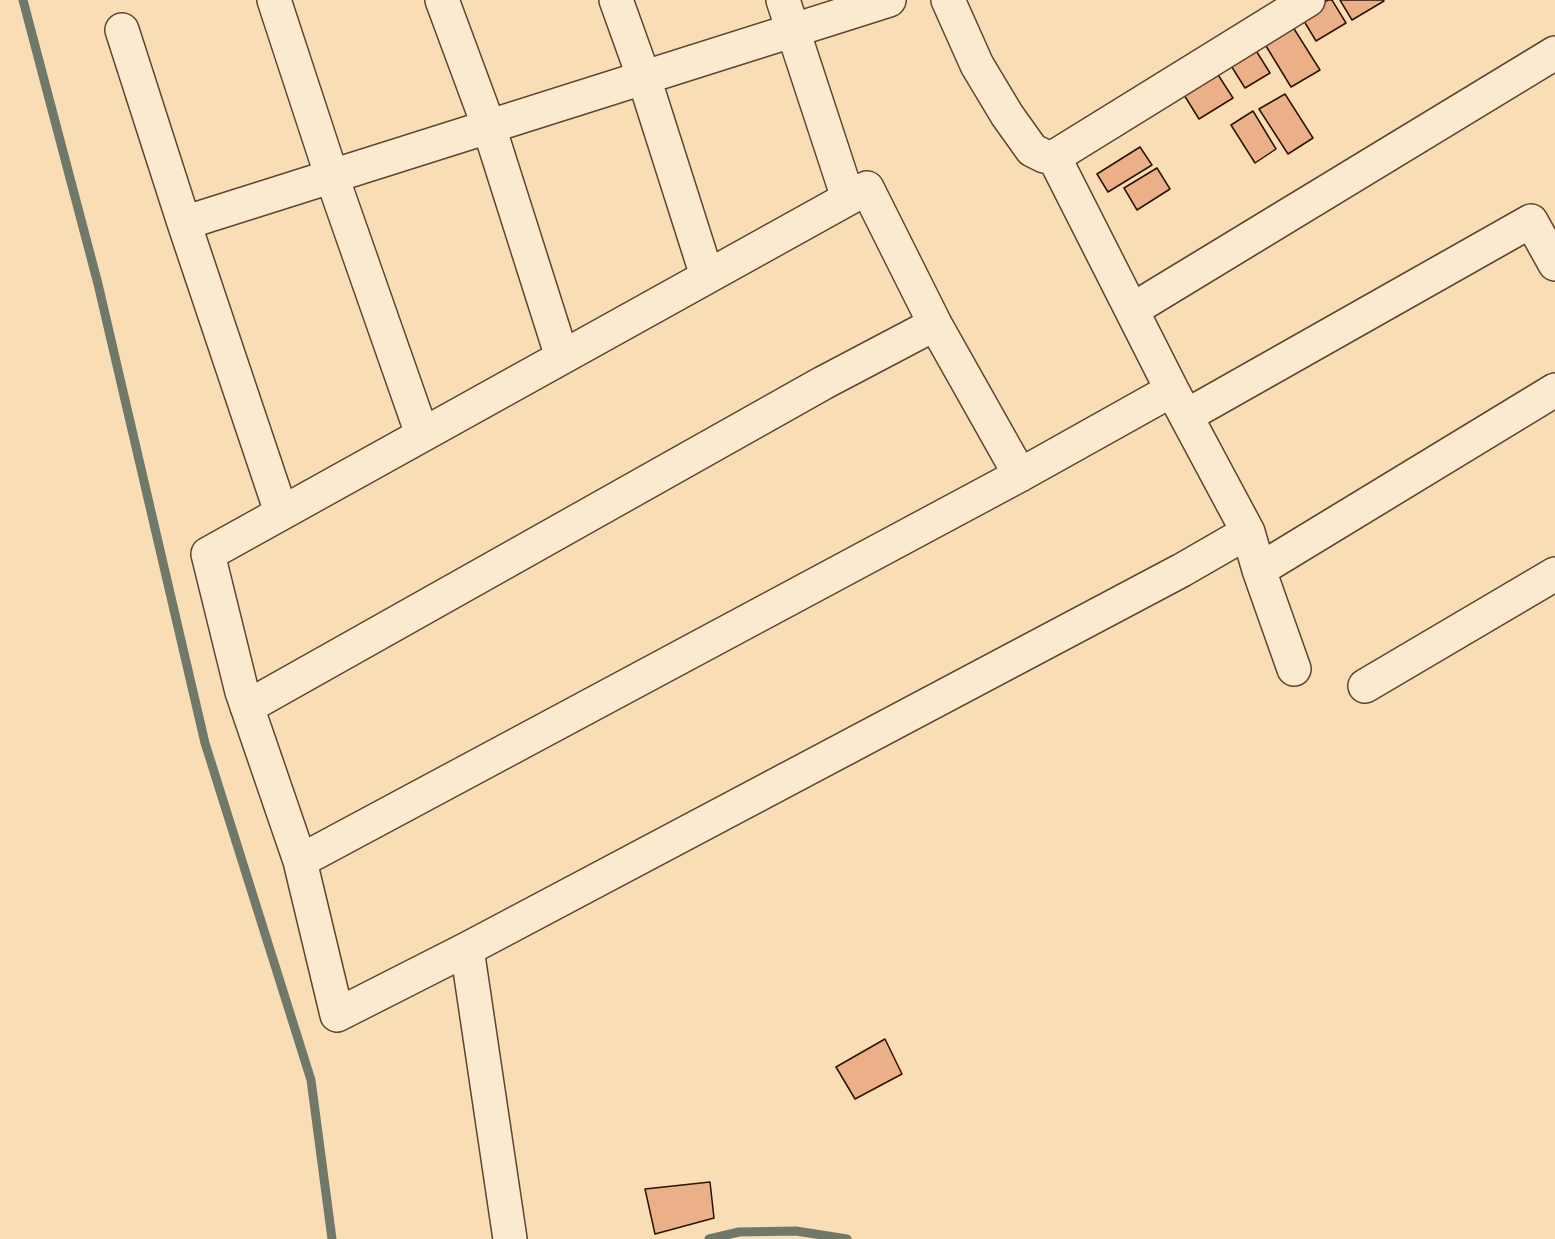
<!DOCTYPE html>
<style>
body{margin:0}
canvas{display:block;background:#f9deb5}
</style>
<canvas width="1555" height="1239"></canvas>
<script>
const c = document.querySelector('canvas').getContext('2d');
c.lineJoin = 'round';
function trace(path, color, width, dash) { c.strokeStyle = color; c.lineWidth = width; c.lineCap = dash ? 'butt' : 'round'; c.setLineDash(dash || []); c.stroke(path); }
function fill(path, color) { c.fillStyle = color; c.fill(path, 'evenodd'); }
trace(new Path2D(`
 M 23,0 L 98,284 L 205,743 L 311,1080 L 332,1239
 M 709,1239 L 739,1232 L 796,1231 L 847,1239`), '#707869', 9);
const building = new Path2D(`
 M 1328,0 L 1332,0 L 1346,23 L 1316,41 L 1301,16 Z
 M 1340,0 L 1383,0 L 1384,1 L 1352,20 Z
 M 1291,24 L 1320,70 L 1291,87 L 1263,41 Z
 M 1250,41 L 1270,73 L 1245,88 L 1225,56 Z
 M 1215,70 L 1233,98 L 1199,119 L 1181,90 Z
 M 1285,94 L 1313,138 L 1288,154 L 1259,109 Z
 M 1253,111 L 1276,149 L 1255,163 L 1231,125 Z
 M 1140,147 L 1152,165 L 1108,192 L 1097,174 Z
 M 1157,168 L 1170,189 L 1137,210 L 1124,188 Z
 M 885,1039 L 902,1074 L 855,1099 L 836,1067 Z
 M 710,1182 L 714,1218 L 655,1234 L 645,1189 Z`);
fill(building, '#ebb088');
trace(building, '#2b1107', 1.5);
const minor = new Path2D(`
 M 274,0 L 332,177 L 422,434
 M 442,0 L 489,127 L 562,357
 M 616,0 L 644,78 L 707,276
 M 783,0 L 848,198
 M 948,0 L 977,65 L 1007,115 L 1032,150 L 1044,156 L 1054,157 L 1308,0
 M 122,30 L 184,223 L 281,512
 M 1054,157 L 1172,390 L 1248,532 L 1259,570 L 1294,669
 M 184,223 L 889,0
 M 1132,310 L 1555,53
 M 1186,416 L 1531,221 L 1555,264
 M 1020,475 L 935,324 L 867,188 L 208,554 L 242,692 L 300,861 L 337,1015 L 467,949 L 1182,570 L 1248,532
 M 1259,570 L 1555,390
 M 1365,686 L 1555,574
 M 247,707 L 823,383 L 935,324
 M 300,861 L 1020,475 L 1172,390
 M 467,949 L 510,1239`);
trace(minor, '#5e4432', 36);
trace(minor, '#fbeacf', 33);
</script>
